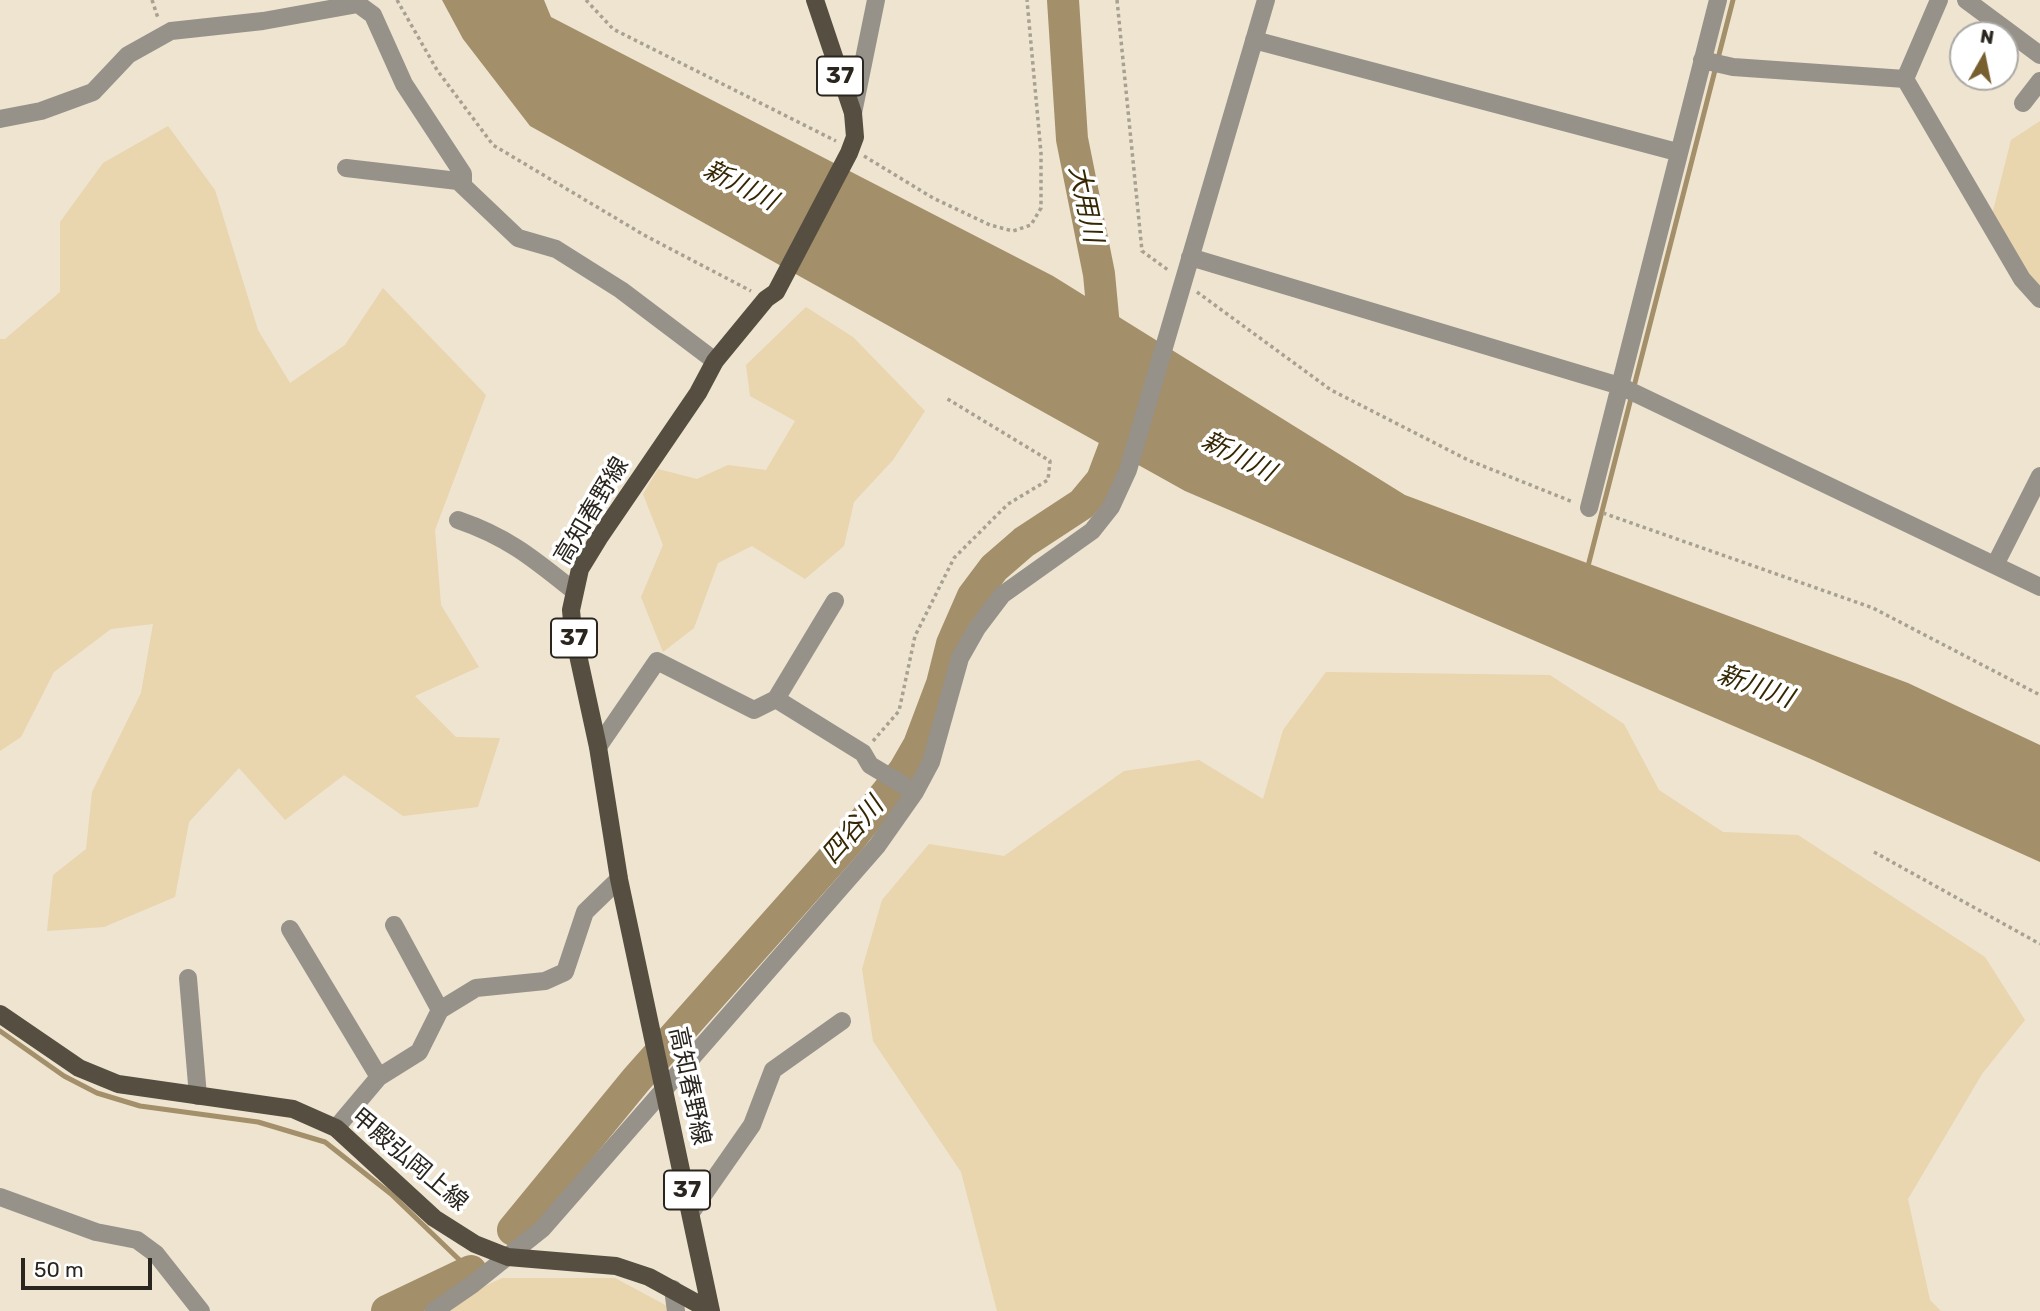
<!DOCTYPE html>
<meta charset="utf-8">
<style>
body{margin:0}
#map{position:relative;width:2040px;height:1311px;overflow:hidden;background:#eee4d0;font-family:Rubik,sans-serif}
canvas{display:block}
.north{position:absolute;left:1949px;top:21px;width:70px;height:70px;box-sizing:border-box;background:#fff;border:2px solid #aaa8a5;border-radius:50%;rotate:9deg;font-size:19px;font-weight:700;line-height:28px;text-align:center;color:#2a261f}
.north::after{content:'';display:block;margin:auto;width:24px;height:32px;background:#775f30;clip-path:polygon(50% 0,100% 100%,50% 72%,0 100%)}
.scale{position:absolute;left:21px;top:1258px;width:131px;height:32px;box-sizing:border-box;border:4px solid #2a261f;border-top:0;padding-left:9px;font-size:21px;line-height:24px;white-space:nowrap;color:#2a261f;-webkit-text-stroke:5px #fff;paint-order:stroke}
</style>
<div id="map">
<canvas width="2040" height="1311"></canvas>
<div class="north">N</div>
<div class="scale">50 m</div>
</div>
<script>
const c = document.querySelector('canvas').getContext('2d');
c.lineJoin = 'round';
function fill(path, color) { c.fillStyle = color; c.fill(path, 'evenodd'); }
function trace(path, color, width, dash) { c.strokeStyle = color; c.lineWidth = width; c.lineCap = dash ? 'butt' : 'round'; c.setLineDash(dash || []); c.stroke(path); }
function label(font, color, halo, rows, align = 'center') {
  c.font = font + ' Rubik,"Noto Sans JP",sans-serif'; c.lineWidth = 7; c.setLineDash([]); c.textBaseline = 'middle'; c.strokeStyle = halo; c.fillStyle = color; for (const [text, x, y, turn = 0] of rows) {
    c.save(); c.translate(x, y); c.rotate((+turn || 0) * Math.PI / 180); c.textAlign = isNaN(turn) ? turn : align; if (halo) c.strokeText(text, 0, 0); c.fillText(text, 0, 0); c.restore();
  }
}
fill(new Path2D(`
 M 2040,121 L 2040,293 L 1992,215 L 2011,140 Z
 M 168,126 L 215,190 L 258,330 L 290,383 L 345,345 L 383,288 L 486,395 L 435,530 L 441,605 L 479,667 L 415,696 L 456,737 L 500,738 L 478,807 L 403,816 L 344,775 L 285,820 L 239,768 L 189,822 L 175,897 L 104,927 L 47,931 L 53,875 L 86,849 L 92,792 L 141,693 L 153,624 L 111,629 L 54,672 L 21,737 L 0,751 L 0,339 L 5,339 L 60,292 L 60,222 L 103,163 Z
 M 806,307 L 853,337 L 925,411 L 893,460 L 854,502 L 844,546 L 805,579 L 752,546 L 718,563 L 694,628 L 663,652 L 641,597 L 663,545 L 643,494 L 658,469 L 697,479 L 728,465 L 766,470 L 795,421 L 750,396 L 746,365 Z
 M 1326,672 L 1550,675 L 1624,724 L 1659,790 L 1723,832 L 1798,835 L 1985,957 L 2025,1020 L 1982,1074 L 1908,1199 L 1930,1300 L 1941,1311 L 997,1311 L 961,1172 L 873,1041 L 862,969 L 882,900 L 929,844 L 1004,856 L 1124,771 L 1199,760 L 1263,799 L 1283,730 Z
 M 502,1278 L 615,1278 L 669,1307 L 669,1311 L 441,1311 L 451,1302 Z`), '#e9d5ae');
fill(new Path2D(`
 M 442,0 L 544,0 L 551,17 L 1053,276 L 1405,495 L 1908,683 L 2040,745 L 2040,862 L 1813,760 L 1185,491 L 530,126 L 463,39 Z`), '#a38f69');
trace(new Path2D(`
 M 1587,570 L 1733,0
 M 0,1031 L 64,1076 L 97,1093 L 140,1106 L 258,1122 L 325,1142 L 391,1194 L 471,1271`), '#a38f69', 5);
trace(new Path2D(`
 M 1063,0 L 1072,139 L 1099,274 L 1106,348
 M 513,1230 L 636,1080 L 851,838 L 904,771 L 919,745 L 942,684 L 952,644 L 973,596 L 994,568 L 1024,542 L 1082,504 L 1102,480 L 1128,411
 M 387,1311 L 471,1271`), '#a38f69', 32);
trace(new Path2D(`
 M 152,0 L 158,18
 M 397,0 L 437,70 L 493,145 L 644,235 L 751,291
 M 586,0 L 613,29 L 836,141
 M 1117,0 L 1142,251 L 1168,270
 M 864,156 L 933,198 L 990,225 L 1013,231 L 1031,225 L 1041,208 L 1041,153 L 1027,0
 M 1197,292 L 1331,390 L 1468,460 L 1573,502
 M 1603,513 L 1873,608 L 2040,695
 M 873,741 L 899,711 L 915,636 L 954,558 L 1008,504 L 1048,480 L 1050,461 L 946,398
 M 1874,852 L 2040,944`), '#a8a091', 3.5, [3.5, 3.5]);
trace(new Path2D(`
 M 1939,0 L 1905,79 L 2022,279 L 2040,299
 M 1966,0 L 2040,55
 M 1254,40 L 1677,152
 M 1702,60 L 1733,67 L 1905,79
 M 2023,103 L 2040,81
 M 853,113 L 876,0
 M 0,119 L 41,111 L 93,92 L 128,55 L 171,31 L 263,21 L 358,4 L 373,15 L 404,84 L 463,174 L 463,186
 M 346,168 L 458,181 L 518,238 L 556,249 L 621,290 L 715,361
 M 1190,257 L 1620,386 L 2040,587
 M 1589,508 L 1718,0
 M 458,520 C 508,537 534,559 574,591
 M 1995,565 L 2040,476
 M 776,699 L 835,601
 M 598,747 L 657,661 L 754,710 L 776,699 L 863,753 L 870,765 L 915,792
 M 394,925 L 440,1010
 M 290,929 L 379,1077
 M 188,978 L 198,1096
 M 336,1128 L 379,1077 L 419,1052 L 440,1010 L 476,988 L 545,981 L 565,972 L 585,912 L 619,879
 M 0,1197 L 96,1232 L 137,1240 L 156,1254 L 201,1311
 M 692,1211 L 752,1125 L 773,1070 L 842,1021
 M 673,1289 L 676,1311
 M 434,1311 L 473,1284 L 542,1229 L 877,846 L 915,792 L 931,762 L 960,658 L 977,628 L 1002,595 L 1092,531 L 1111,507 L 1128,470 L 1266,0`), '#96928a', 18);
trace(new Path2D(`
 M 0,1014 L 79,1068 L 118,1084 L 293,1109 L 336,1128 L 434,1218 L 475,1244 L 508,1257 L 616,1266 L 649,1277 L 711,1311
 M 711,1311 L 619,879 L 598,747 L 573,632 L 571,610 L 580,569 L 599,538 L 698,393 L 715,361 L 766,299 L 776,292 L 849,153 L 855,137 L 853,113 L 815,0`), '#564f41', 18);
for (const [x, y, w] of [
 [840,76,46],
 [574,638,46],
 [687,1190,46]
]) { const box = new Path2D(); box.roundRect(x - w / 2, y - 19.5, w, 39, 5); c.fillStyle = '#fff'; c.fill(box); trace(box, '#2a261f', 2); }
label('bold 23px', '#2a261f', null, [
 ["37",840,76],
 ["37",574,638],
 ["37",687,1190]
]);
label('24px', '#2a261f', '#fff', [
 ["高知春野線",592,511,-59],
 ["高知春野線",689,1086,78],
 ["甲殿弘岡上線",409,1160,40]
]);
label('italic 26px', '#362704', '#fff', [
 ["新川川",740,186,27],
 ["大用川",1085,204,78],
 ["新川川",1238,457,27],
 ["新川川",1755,687,20],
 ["四谷川",853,831,-49]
]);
</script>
